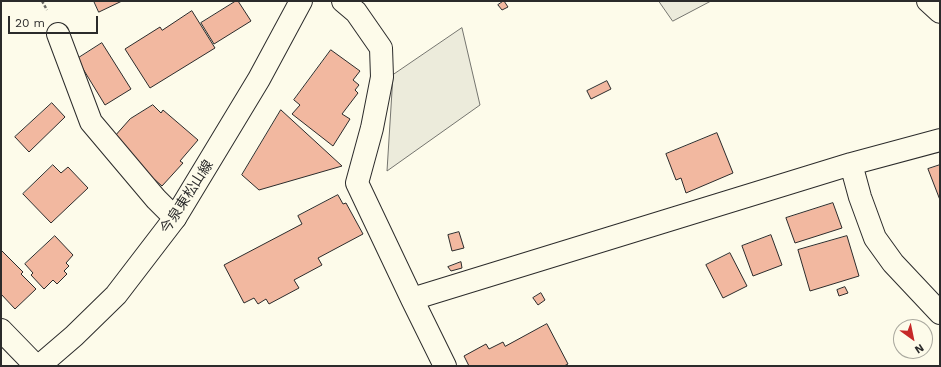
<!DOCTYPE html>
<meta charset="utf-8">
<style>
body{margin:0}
#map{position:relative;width:941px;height:367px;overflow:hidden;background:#fdfbea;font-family:"Work Sans",sans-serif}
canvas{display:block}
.frame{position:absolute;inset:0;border:2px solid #2b2b2b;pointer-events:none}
.north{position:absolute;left:893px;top:319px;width:40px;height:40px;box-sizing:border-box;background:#fdfbea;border:1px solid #a9a89e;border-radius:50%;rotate:147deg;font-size:11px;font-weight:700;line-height:16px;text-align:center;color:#2b2b2b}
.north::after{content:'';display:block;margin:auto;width:14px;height:18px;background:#c62828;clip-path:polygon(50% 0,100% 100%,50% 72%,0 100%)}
.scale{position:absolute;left:8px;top:16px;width:90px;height:18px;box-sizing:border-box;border:2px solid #2b2b2b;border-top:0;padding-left:5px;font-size:12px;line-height:14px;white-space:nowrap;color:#2b2b2b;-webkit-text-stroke:3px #fdfbea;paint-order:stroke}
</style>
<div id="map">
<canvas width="941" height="367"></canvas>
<div class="frame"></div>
<div class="north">N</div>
<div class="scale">20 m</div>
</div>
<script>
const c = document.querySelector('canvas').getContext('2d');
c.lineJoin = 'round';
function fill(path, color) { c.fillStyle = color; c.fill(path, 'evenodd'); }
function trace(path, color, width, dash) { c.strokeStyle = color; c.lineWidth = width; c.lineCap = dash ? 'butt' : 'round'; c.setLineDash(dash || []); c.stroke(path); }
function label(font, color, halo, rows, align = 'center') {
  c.font = font + ' "Work Sans","Noto Sans JP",sans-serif'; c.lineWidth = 3; c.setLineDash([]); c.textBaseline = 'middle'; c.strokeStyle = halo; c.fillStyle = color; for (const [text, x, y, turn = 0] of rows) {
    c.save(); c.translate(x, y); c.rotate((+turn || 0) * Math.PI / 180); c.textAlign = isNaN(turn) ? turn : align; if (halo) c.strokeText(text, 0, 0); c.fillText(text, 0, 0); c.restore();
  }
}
const green = new Path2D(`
 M 659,1 L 711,1 L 673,21 Z
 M 462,28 L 480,105 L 387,171 L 393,75 Z`);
fill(green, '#ecebdb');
trace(green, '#74746e', 1);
const building = new Path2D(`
 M 94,1 L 122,1 L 99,12 Z
 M 236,1 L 238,1 L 251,21 L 214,44 L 201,23 Z
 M 504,1 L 508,7 L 502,10 L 498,5 Z
 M 192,11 L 215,48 L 150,88 L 125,49 L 160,27 L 162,30 Z
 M 102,43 L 131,89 L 105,105 L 77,59 Z
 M 331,50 L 360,71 L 353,80 L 359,85 L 355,90 L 358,93 L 342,114 L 350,119 L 333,146 L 292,114 L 300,105 L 294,100 Z
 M 607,81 L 611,89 L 591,99 L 587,91 Z
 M 52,103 L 65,117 L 29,152 L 15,137 Z
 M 153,105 L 161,113 L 163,110 L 198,140 L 180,161 L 183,163 L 162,186 L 121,150 L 114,137 L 130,119 Z
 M 281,110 L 342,166 L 259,190 L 242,175 Z
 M 717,133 L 733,173 L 686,193 L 681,178 L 676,180 L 666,154 Z
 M 53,165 L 61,173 L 68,167 L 88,188 L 51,223 L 23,194 Z
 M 940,165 L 940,200 L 928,169 Z
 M 338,195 L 343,204 L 346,203 L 363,234 L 318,258 L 322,265 L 294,280 L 299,288 L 269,304 L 266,299 L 258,304 L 254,298 L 244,303 L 224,265 L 302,224 L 298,216 Z
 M 833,203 L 842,228 L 795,243 L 786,218 Z
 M 459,232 L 464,248 L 452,251 L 448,235 Z
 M 771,235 L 782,265 L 753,276 L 742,246 Z
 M 55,236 L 73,255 L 66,263 L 69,266 L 64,271 L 67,274 L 57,284 L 53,280 L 44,289 L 31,275 L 33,273 L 25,264 Z
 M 847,236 L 859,276 L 810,291 L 798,250 Z
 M 1,250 L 23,272 L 21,274 L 36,289 L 15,309 L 1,294 Z
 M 730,253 L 747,286 L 723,298 L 706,265 Z
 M 461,262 L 462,268 L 451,271 L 448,267 Z
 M 845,287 L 848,293 L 839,296 L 837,290 Z
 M 541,293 L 545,300 L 538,305 L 533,298 Z
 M 547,324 L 568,364 L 564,366 L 469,366 L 464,356 L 486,344 L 489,349 L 503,342 L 505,346 Z`);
fill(building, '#f2b8a0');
trace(building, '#2b2b2b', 1);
const minor = new Path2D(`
 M 343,1 L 356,12 L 381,48 L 382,77 L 372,128 L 357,183 L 412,299 L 445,366
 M 58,34 L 91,122 L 156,199 L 175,218
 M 851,164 L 860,197 L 875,238 L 893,263 L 940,313
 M 412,299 L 851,164 L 940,140
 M 1,330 L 36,366`);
const major = new Path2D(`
 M 39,366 L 74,336 L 116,295 L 175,218 L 259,79 L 301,1`);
const highway = new Path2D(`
 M 928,1 L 940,12`);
trace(minor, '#2b2b2b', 24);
trace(major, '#2b2b2b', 24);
trace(highway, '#2b2b2b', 24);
trace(new Path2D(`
 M 42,1 L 47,10`), '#6a6964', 2.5, [3, 2]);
trace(minor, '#fdfbea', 22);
trace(major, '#fdfbea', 22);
trace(highway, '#fdfbea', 22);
label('14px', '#2b2b2b', '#fdfbea', [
 ["今泉東松山線",187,197,-57]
]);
</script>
